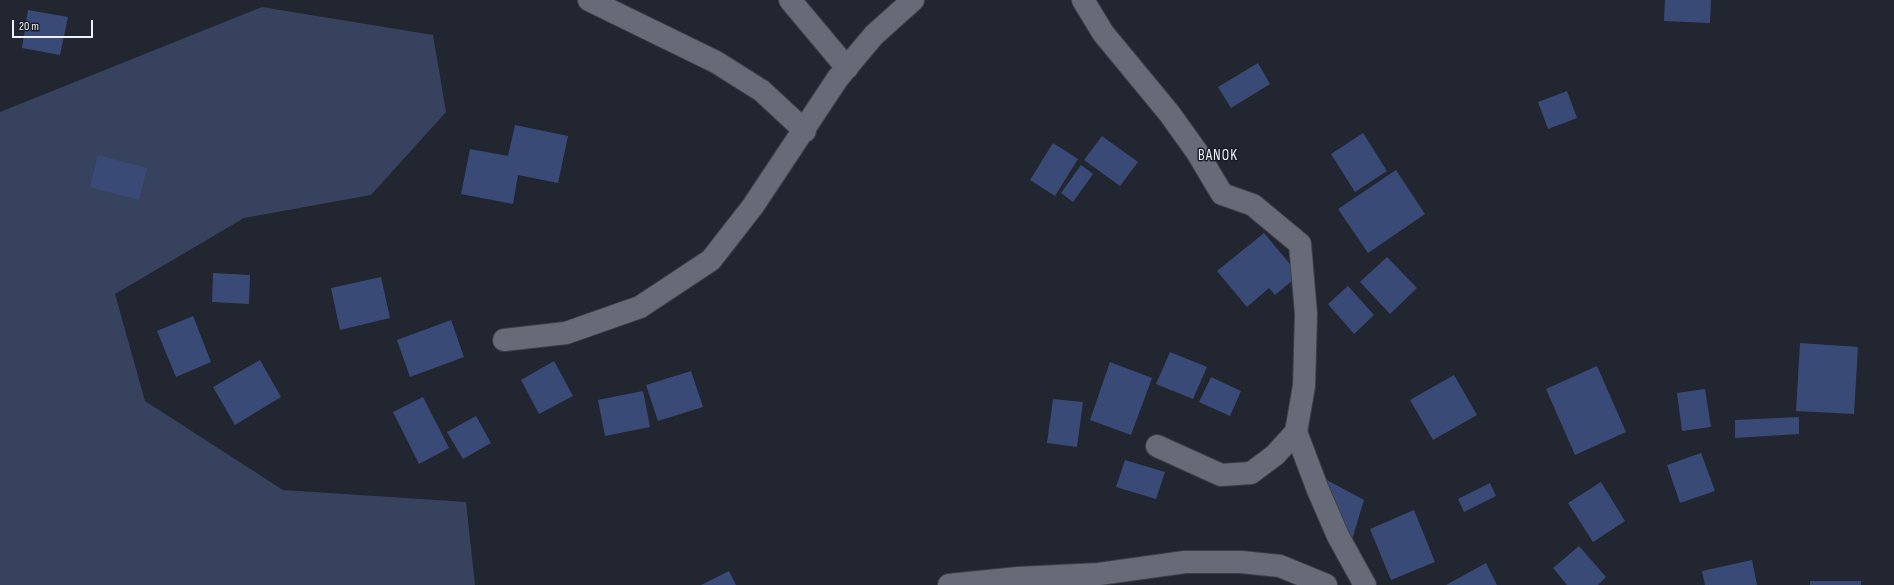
<!DOCTYPE html>
<style>
body{margin:0}
#map{position:relative;width:1894px;height:585px;overflow:hidden;background:#222631;font-family:"Sofia Sans Condensed",sans-serif}
canvas{display:block}
.scale{position:absolute;left:12px;top:20px;width:81px;height:18px;box-sizing:border-box;border:2px solid #edf0f7;border-top:0;padding-left:5px;font-size:12px;line-height:14px;white-space:nowrap;color:#edf0f7;-webkit-text-stroke:3px #191d27;paint-order:stroke}
</style>
<div id="map">
<canvas width="1894" height="585"></canvas>
<div class="scale">20 m</div>
</div>
<script>
const c = document.querySelector('canvas').getContext('2d');
c.lineJoin = 'round';
function fill(path, color) { c.fillStyle = color; c.fill(path, 'evenodd'); }
function trace(path, color, width, dash) { c.strokeStyle = color; c.lineWidth = width; c.lineCap = dash ? 'butt' : 'round'; c.setLineDash(dash || []); c.stroke(path); }
function label(font, color, halo, rows, align = 'center') {
  c.font = font + ' "Sofia Sans Condensed",sans-serif'; c.lineWidth = 3; c.setLineDash([]); c.textBaseline = 'middle'; c.strokeStyle = halo; c.fillStyle = color; for (const [text, x, y, turn = 0] of rows) {
    c.save(); c.translate(x, y); c.rotate((+turn || 0) * Math.PI / 180); c.textAlign = isNaN(turn) ? turn : align; if (halo) c.strokeText(text, 0, 0); c.fillText(text, 0, 0); c.restore();
  }
}
fill(new Path2D(`
 M 262,7 L 433,35 L 446,112 L 371,195 L 244,218 L 115,294 L 145,401 L 283,490 L 466,502 L 475,585 L 0,585 L 0,112 Z`), '#37425e');
fill(new Path2D(`
 M 1665,0 L 1711,0 L 1710,23 L 1664,21 Z
 M 28,10 L 68,17 L 60,55 L 22,48 Z
 M 1258,63 L 1270,84 L 1231,108 L 1218,87 Z
 M 1567,91 L 1577,118 L 1548,129 L 1538,102 Z
 M 515,125 L 568,136 L 558,183 L 518,175 L 513,204 L 461,194 L 470,149 L 508,156 Z
 M 1363,133 L 1387,171 L 1355,192 L 1331,154 Z
 M 1102,136 L 1138,162 L 1120,186 L 1084,160 Z
 M 1053,143 L 1078,159 L 1055,196 L 1030,180 Z
 M 98,155 L 147,168 L 139,200 L 90,187 Z
 M 1081,165 L 1093,174 L 1073,202 L 1061,193 Z
 M 1396,170 L 1425,214 L 1368,253 L 1338,209 Z
 M 1264,233 L 1299,275 L 1275,295 L 1269,288 L 1247,307 L 1217,271 Z
 M 1387,257 L 1417,288 L 1390,314 L 1360,282 Z
 M 213,273 L 250,275 L 249,304 L 212,302 Z
 M 381,277 L 390,318 L 340,330 L 331,288 Z
 M 1348,286 L 1374,315 L 1354,334 L 1328,304 Z
 M 193,316 L 211,362 L 176,377 L 157,331 Z
 M 451,320 L 464,357 L 410,377 L 397,340 Z
 M 1800,343 L 1858,347 L 1854,414 L 1796,411 Z
 M 1170,352 L 1207,367 L 1193,399 L 1156,384 Z
 M 260,360 L 281,397 L 235,425 L 213,387 Z
 M 554,361 L 573,396 L 539,414 L 521,380 Z
 M 1110,362 L 1152,378 L 1131,435 L 1090,420 Z
 M 1597,366 L 1626,432 L 1575,455 L 1546,389 Z
 M 691,371 L 703,407 L 658,421 L 646,385 Z
 M 1454,375 L 1477,415 L 1433,440 L 1410,400 Z
 M 1211,377 L 1241,391 L 1230,416 L 1199,402 Z
 M 1705,389 L 1711,427 L 1682,431 L 1677,393 Z
 M 643,391 L 650,427 L 605,436 L 598,400 Z
 M 423,397 L 449,448 L 419,464 L 393,412 Z
 M 1053,399 L 1083,402 L 1077,447 L 1047,443 Z
 M 476,416 L 491,443 L 463,459 L 447,432 Z
 M 1799,417 L 1799,434 L 1735,438 L 1735,420 Z
 M 1701,453 L 1715,491 L 1680,503 L 1667,465 Z
 M 1125,460 L 1165,472 L 1156,499 L 1116,487 Z
 M 1325,479 L 1364,500 L 1351,543 Z
 M 1601,482 L 1625,521 L 1593,542 L 1568,503 Z
 M 1490,483 L 1496,496 L 1464,512 L 1458,499 Z
 M 1414,510 L 1435,562 L 1391,580 L 1370,529 Z
 M 1579,546 L 1606,577 L 1598,585 L 1567,585 L 1553,568 Z
 M 1752,560 L 1757,585 L 1705,585 L 1702,571 Z
 M 1486,563 L 1497,585 L 1446,585 Z
 M 729,571 L 736,585 L 701,585 Z
 M 1810,581 L 1861,581 L 1861,585 L 1810,585 Z`), '#394a77');
const street = new Path2D(`
 M 589,0 L 716,62 L 762,91 L 805,131
 M 790,0 L 847,68
 M 1083,0 L 1103,33 L 1169,113 L 1197,152 L 1222,194 L 1253,205 L 1300,244 L 1306,314 L 1304,386 L 1296,432 L 1318,490 L 1338,536 L 1365,585
 M 504,340 L 566,333 L 640,307 L 711,260 L 753,206 L 838,78 L 874,35 L 913,0
 M 1157,446 L 1221,475 L 1251,473 L 1275,455 L 1296,432
 M 949,585 L 1018,578 L 1099,574 L 1185,562 L 1241,562 L 1280,566 L 1326,585`);
trace(street, '#3e4049', 24);
trace(street, '#666b77', 22);
c.letterSpacing = '1px';
label('15px', '#edf0f7', '#191d27', [
 ["BANOK",1218,156]
]);
c.letterSpacing = '0px';
</script>
